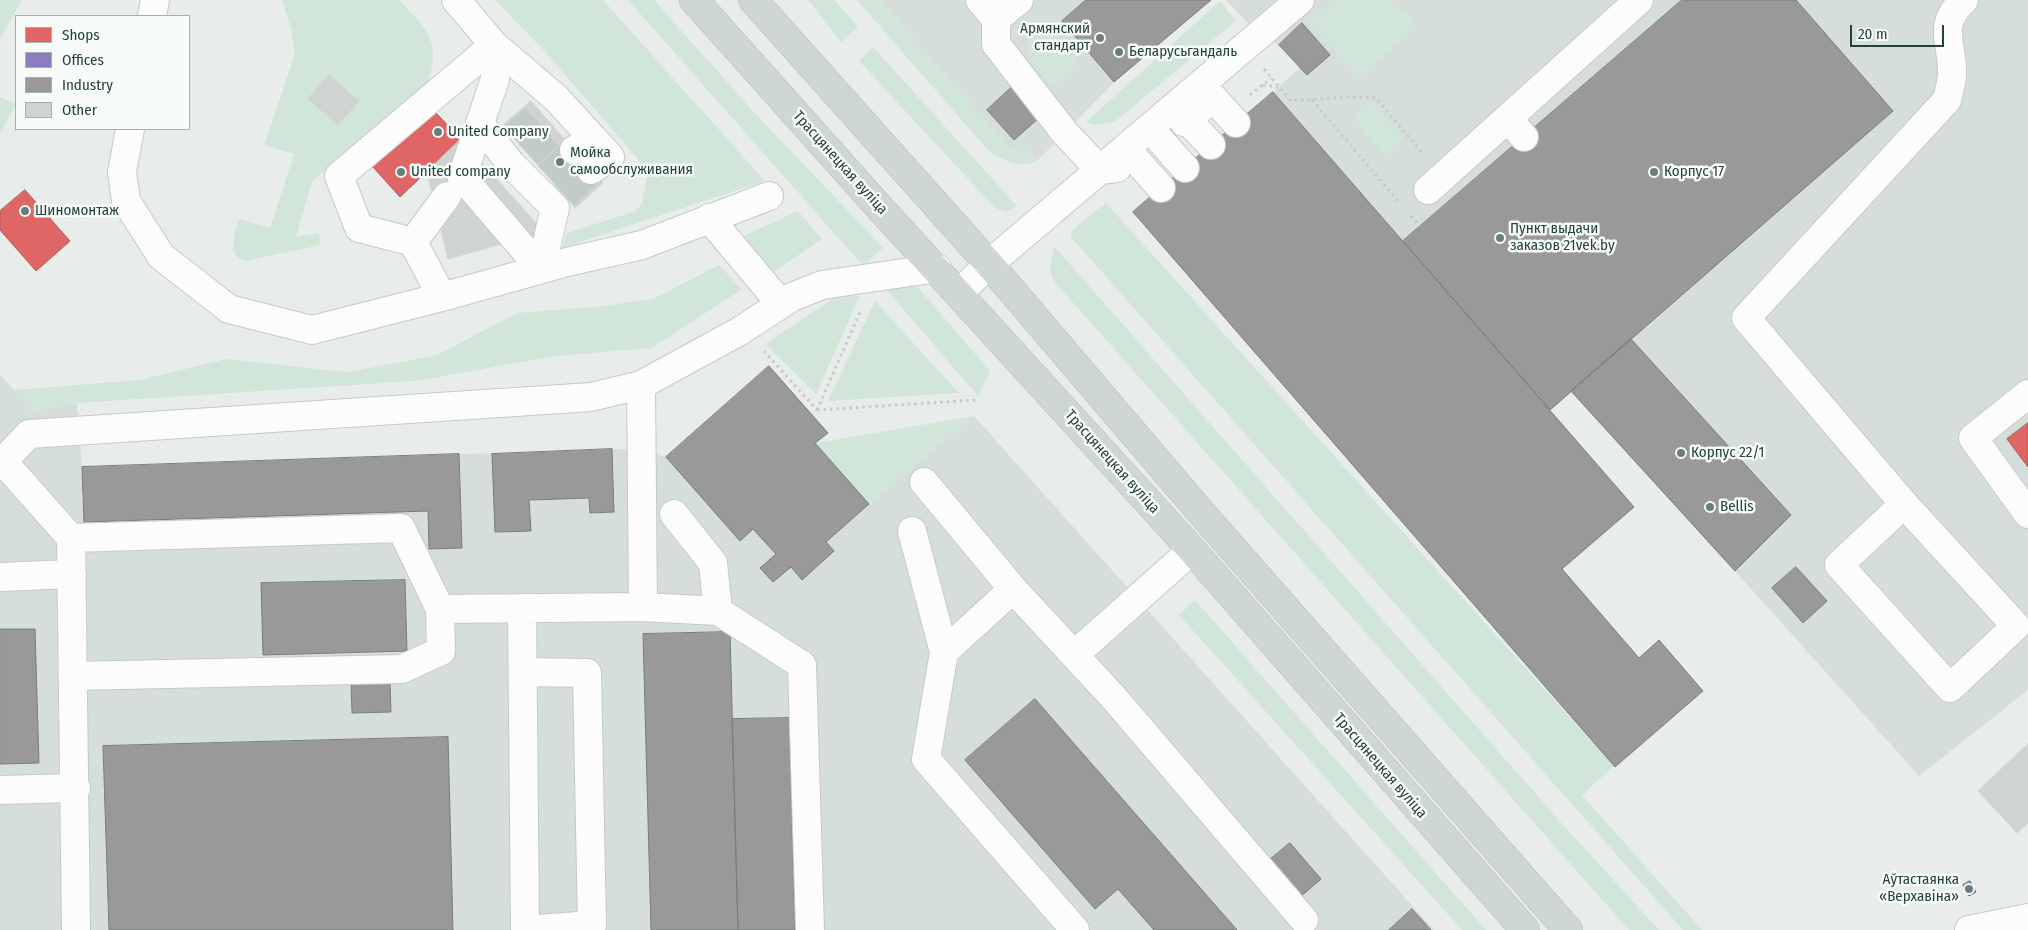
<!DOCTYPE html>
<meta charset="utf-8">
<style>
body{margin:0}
#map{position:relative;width:2028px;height:930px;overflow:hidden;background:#e8edeb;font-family:"Fira Sans Condensed",sans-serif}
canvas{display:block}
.legend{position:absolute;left:15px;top:15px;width:175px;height:115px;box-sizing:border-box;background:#f7fbf9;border:1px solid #a3b1ad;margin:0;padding:6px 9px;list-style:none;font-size:15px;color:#24423a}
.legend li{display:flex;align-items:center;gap:10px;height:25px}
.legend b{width:25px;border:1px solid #a3b1ad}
.scale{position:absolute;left:1850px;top:25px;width:94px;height:22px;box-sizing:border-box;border:2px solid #24423a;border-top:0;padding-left:6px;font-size:15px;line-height:18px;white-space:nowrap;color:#24423a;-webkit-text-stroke:4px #f7fbf9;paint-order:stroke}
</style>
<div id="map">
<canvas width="2028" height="930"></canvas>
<ul class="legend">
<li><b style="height:14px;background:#e06666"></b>Shops</li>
<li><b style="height:14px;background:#8e7cc3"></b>Offices</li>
<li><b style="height:14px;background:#999"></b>Industry</li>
<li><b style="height:14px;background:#cfd4d2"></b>Other</li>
</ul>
<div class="scale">20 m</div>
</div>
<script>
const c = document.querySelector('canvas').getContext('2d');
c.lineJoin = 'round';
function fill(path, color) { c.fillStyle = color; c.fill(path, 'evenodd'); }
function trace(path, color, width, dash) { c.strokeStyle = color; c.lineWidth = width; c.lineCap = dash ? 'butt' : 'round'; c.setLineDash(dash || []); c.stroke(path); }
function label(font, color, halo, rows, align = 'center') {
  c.font = font + ' "Fira Sans Condensed",sans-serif'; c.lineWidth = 5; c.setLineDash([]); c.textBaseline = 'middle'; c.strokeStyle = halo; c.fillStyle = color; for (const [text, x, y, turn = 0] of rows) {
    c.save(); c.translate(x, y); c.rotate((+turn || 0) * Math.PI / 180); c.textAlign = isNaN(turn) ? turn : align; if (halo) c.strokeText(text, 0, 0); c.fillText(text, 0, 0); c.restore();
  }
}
fill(new Path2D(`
 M 880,0 L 1211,0 L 1114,82 L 1037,161 L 1021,144 L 1012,151 Z
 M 1226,0 L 2028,0 L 2028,690 L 1919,776 L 1735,571 L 1571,392 L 1550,410 L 1273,92 L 1300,68 L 1279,45 L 1259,35 Z
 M 769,366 L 828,433 L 816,444 L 869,504 L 974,416 L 1434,930 L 0,930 L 0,374 L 31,410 L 77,403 L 82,467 L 612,449 L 640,450 L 666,457 Z`), '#d6dedb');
fill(new Path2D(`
 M 0,0 L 22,0 L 0,39 Z
 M 282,0 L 399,0 C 428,31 441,40 428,84 L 312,181 L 296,237 L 319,233 L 320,245 L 246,261 C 225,257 235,234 239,219 L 270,228 L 294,154 L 264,145 L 295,54 L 291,29 Z
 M 495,0 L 603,0 L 765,181 L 562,248 L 567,233 L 636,211 L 642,203 L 647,177 L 638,159 L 549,56 Z
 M 628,0 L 654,0 L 753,111 L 883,248 L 863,266 Z
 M 808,0 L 835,0 L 858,27 L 841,42 Z
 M 857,0 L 880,0 L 1012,150 L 1021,143 L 1037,161 C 1019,169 1003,161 988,150 Z
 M 1334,0 L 1388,0 L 1402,10 L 1418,26 L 1359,77 L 1308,22 Z
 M 1220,1 L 1236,21 L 1116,121 L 1094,125 L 1086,122 Z
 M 1038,20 L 1079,64 L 1053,88 C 1032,64 1018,50 1038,20 Z
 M 873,47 L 1017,206 L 1006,212 L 995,208 L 859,61 Z
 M 0,97 L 16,104 L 0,134 Z
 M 1373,102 L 1404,139 L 1385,156 L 1354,118 Z
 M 1106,203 L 1614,766 L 1582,795 L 1702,930 L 1683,930 L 1071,237 L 1071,231 Z
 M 798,211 L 822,239 L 766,277 L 737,239 Z
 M 1054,246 L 1557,818 L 1659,930 L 1629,930 L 1053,280 L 1050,268 Z
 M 719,265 L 742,289 L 652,348 L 556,356 L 415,381 L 77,403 L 31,410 L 13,390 L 140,380 L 226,359 L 348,372 L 437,355 L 517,313 L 594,307 L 653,299 Z
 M 902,285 L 917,286 L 990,371 L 978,396 L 886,289 Z
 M 837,296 L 860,296 L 816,394 L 765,344 Z
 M 875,301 L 959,393 L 828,401 Z
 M 974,416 L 869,504 L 815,443 Z
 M 1195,600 L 1486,930 L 1462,930 L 1179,615 Z`), '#d1e6d8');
const shops = new Path2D(`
 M 435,112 L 461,139 L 400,197 L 373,167 Z
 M 25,190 L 70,241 L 36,271 L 0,230 L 0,211 Z
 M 2028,423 L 2028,467 L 2007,439 Z`);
fill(shops, '#e06666');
trace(shops, '#a85b59', 1);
const offices = new Path2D(`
 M 1970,881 L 1976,892 L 1969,896 L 1963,885 Z`);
fill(offices, '#8e7cc3');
trace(offices, '#6e6b9a', 1);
const industry = new Path2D(`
 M 1086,0 L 1211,0 L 1114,82 L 1062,21 Z
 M 1682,0 L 1796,0 L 1893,111 L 1550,410 L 1403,241 Z
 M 1302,23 L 1330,55 L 1307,75 L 1279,45 Z
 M 1012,87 L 1039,118 L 1014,140 L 987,110 Z
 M 1273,92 L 1634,507 L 1562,569 L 1639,658 L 1659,640 L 1703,691 L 1615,767 L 1133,212 Z
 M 1631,339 L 1791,515 L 1735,571 L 1571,391 Z
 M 769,366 L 828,433 L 815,443 L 869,504 L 826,542 L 834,551 L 802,580 L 791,567 L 773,582 L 760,568 L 776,554 L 753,529 L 740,541 L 666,457 Z
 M 612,449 L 614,512 L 590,513 L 589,498 L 529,500 L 531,531 L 495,532 L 492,454 Z
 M 459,454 L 462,548 L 429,549 L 428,511 L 84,522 L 82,467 Z
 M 1796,567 L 1827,601 L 1803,623 L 1772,588 Z
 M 405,580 L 407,651 L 263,655 L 261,583 Z
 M 0,629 L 35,629 L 39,763 L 0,764 Z
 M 730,632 L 738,930 L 651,930 L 643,634 Z
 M 390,681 L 391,712 L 352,713 L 351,682 Z
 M 1035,699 L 1237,930 L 1154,930 L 1118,889 L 1095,909 L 965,760 Z
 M 789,718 L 795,930 L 738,930 L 732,719 Z
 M 448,737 L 453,930 L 109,930 L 103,746 Z
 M 1290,843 L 1321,879 L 1298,899 L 1267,862 Z
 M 1412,909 L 1431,930 L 1389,930 Z`);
fill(industry, '#999');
trace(industry, '#767f7c', 1);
const building = new Path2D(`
 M 329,75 L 359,101 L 338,125 L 308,99 Z
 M 531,101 L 603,183 L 575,208 L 503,125 Z
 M 461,139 L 544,232 L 448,259 L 427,172 Z
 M 2028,744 L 2028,823 L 2017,833 L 1978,791 Z`);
fill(building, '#cfd4d2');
trace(building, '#d1d6d4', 1);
trace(new Path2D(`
 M 514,137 L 541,112
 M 528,154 L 555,128
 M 548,176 L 574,150
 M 565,195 L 591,170`), '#c1cbc8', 28, [28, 14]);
const minor = new Path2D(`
 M 456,0 L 494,45 L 556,98 L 610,157 L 591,170
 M 980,0 L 996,19 L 996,44 L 1065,133 L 1100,170 L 1117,168
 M 152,16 L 155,0
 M 996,19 L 1019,0
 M 494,45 L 495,79 L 462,177 L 541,269
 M 1508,119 L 1524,137
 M 1187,120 L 1211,145
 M 1184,122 L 1213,98 L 1236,123
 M 480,124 L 511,164 L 555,208 L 541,269
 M 130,129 L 122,172 L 126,201 L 161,256 L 229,309 L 312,330 L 442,297 L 567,262 L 642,245 L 769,196
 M 1161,141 L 1185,168
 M 574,150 L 593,138
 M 1137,161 L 1161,188
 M 1428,190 L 1639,0
 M 709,218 L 781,304
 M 413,242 L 359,228 L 339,176 L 494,45
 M 959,293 L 989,264 L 1300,0
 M 442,297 L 413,242 L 447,196
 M 641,385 L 643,607
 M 2028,394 L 1973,438 L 2028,514
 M 0,458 L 71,538
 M 3,461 L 29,434 L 591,397 L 641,385 L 740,331 L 792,297 L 822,285 L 937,268
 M 924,482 L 1013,589
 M 1904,504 L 1839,565 L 1950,688 L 2016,626 L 1904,504 L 1746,318 L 1947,100 C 1949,91 1952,82 1952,73 C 1953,43 1936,26 1964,0
 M 674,514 L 713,563 L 718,611 L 802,665 L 810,930
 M 912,531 L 944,652
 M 0,577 L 72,574
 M 522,608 L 525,928
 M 1074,655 L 1192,550
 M 523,672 L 587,673 L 592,925 L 525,930
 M 73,676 L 402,669 L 441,651 L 440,609
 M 0,790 L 76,788
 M 76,930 L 71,538 L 401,528 L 440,609 L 643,607 L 718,611
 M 1075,930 L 926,759 L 944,652 L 1013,589 L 1114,698 L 1304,920
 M 1969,930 L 2028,918`);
const major = new Path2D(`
 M 694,0 L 879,207 L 1192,550 L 1525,930
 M 753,0 L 989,264 L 1198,509 L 1568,930`);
trace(minor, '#c5cac8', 30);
trace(major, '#c3ccc9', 30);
trace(new Path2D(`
 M 1264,69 L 1291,101 L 1346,97 L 1376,98 L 1424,155
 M 1263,85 L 1278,87
 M 1250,95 L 1271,78
 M 1312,100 L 1399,202
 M 1411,216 L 1420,226
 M 764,351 L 817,410
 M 817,410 L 976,400
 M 817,410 L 861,310`), '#c3ccca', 3, [2.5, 4]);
trace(minor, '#fcfcfc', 28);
trace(major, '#cfd7d5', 28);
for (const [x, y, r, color] of [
 [1100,38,5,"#697e78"],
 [1119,52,5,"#697e78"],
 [438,132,5,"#697e78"],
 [560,162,5,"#697e78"],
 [401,172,5,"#697e78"],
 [1654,172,5,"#697e78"],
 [25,211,5,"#697e78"],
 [1500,238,5,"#697e78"],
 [1681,453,5,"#697e78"],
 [1710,507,5,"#697e78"],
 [1969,889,5,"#697e78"]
]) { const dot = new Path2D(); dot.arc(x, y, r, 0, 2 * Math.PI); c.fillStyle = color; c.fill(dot); trace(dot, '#f7fbf9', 2); }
label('15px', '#24423a', '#f7fbf9', [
 ["Армянский",1090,29,"right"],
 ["стандарт",1090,46,"right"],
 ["Беларусьгандаль",1129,52],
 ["United Company",448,132],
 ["Мойка",570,153],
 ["самообслуживания",570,170],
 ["United company",411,172],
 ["Корпус 17",1664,172],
 ["Шиномонтаж",35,211],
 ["Пункт выдачи",1510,229],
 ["заказов 21vek.by",1510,246],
 ["Корпус 22/1",1691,453],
 ["Bellis",1720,507],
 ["Аўтастаянка",1959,880,"right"],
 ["«Верхавіна»",1959,897,"right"]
], 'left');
label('15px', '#24423a', '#f7fbf9', [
 ["Трасцянецкая вуліца",840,163,48],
 ["Трасцянецкая вуліца",1112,462,48],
 ["Трасцянецкая вуліца",1380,766,49]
]);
</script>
